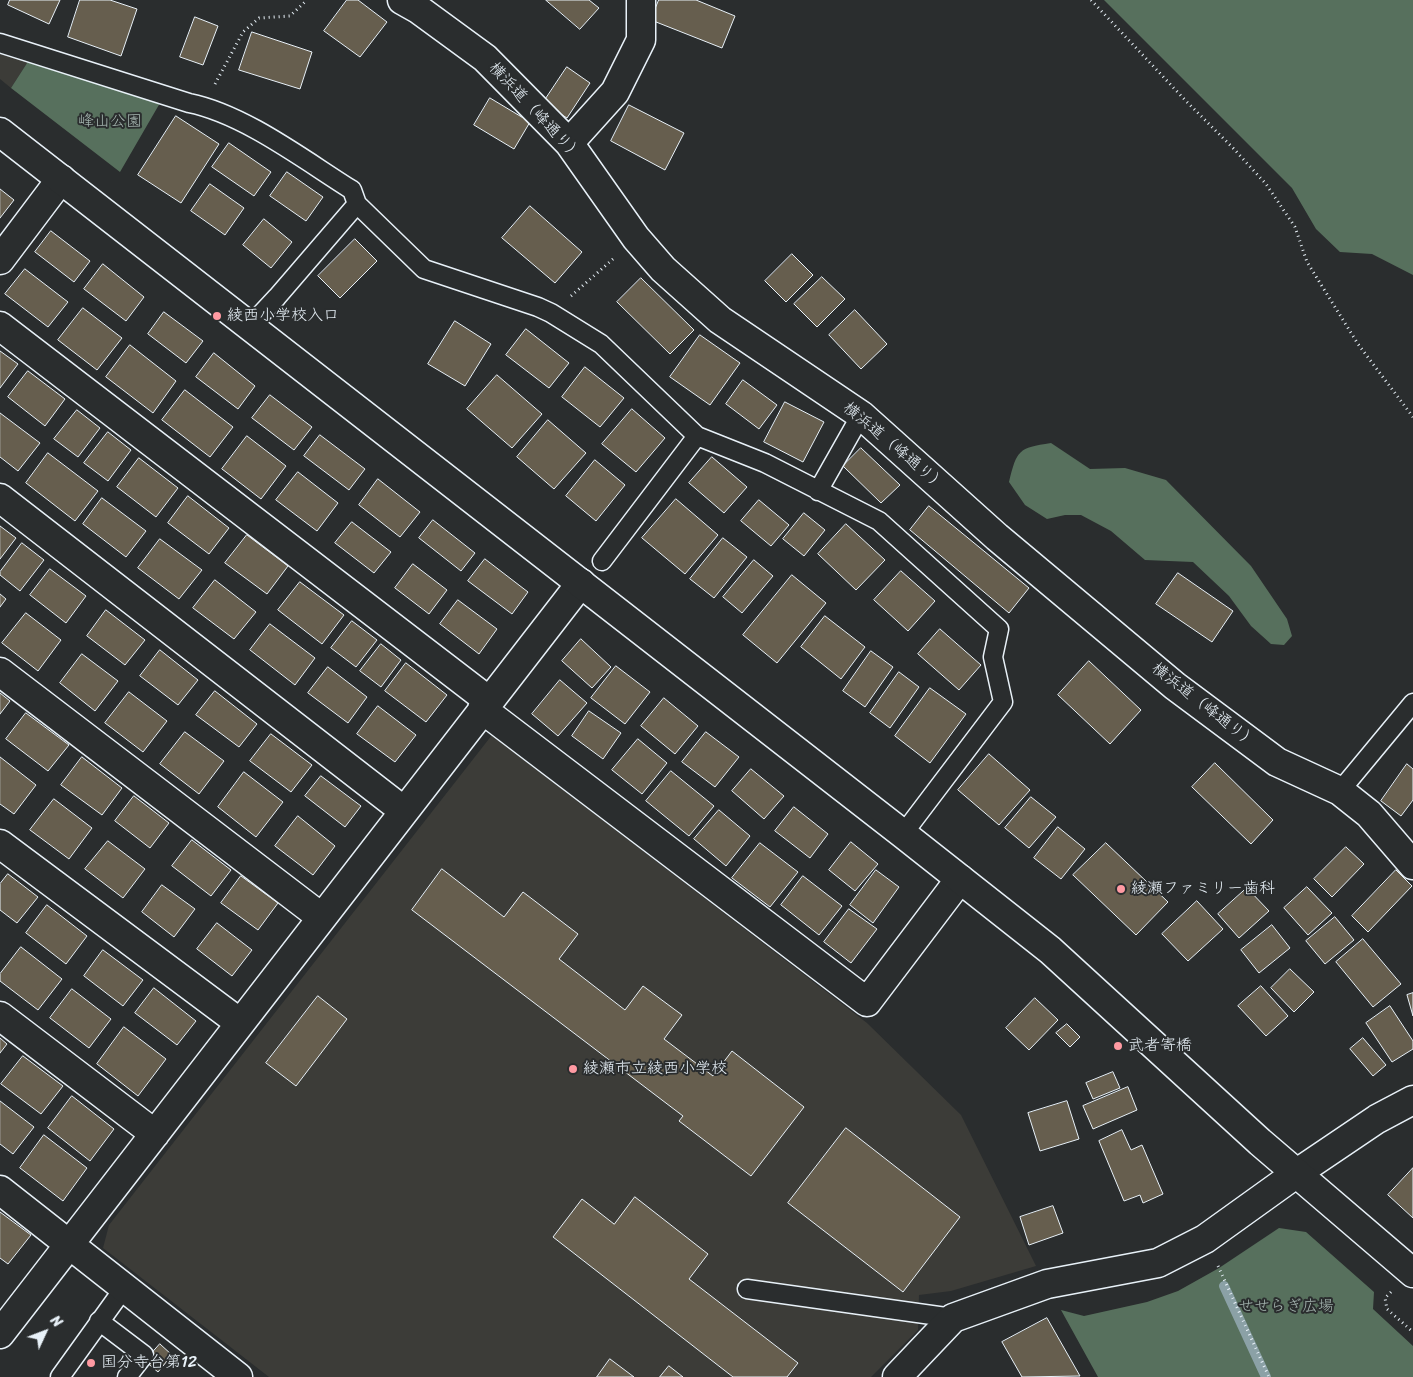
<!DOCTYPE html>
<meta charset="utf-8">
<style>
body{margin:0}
#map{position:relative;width:1413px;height:1377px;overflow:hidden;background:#2a2d2e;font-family:Sriracha,sans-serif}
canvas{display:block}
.north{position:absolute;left:20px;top:1307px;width:50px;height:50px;-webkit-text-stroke:4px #2a2d2e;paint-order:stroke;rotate:47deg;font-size:14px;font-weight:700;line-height:20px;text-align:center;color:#e8f1f8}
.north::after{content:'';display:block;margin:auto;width:18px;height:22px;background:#e8f1f8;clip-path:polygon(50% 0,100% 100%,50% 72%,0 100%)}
</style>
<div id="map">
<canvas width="1413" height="1377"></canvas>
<div class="north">N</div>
</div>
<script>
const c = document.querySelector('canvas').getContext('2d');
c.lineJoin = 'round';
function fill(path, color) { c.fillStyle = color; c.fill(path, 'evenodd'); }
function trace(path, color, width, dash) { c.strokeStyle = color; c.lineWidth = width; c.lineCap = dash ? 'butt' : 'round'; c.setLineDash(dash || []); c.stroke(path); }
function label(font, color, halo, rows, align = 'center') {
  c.font = font + ' Sriracha,"Klee One",sans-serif'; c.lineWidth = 4; c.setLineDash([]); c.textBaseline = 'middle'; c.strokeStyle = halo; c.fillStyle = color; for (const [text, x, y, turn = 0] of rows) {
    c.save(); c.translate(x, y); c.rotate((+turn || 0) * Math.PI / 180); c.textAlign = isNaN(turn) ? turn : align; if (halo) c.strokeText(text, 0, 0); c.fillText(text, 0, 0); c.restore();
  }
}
fill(new Path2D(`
 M 0,50 L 29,60 L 11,88 L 0,79 Z
 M 492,735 L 867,1023 L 961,1115 L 1036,1266 L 951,1291 L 919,1295 L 918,1330 L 871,1377 L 269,1377 L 103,1248 L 109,1225 Z`), '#3c3c38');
fill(new Path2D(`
 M 1104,0 L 1413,0 L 1413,275 L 1372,254 L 1340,252 L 1316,229 L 1292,188 Z
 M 29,60 L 160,103 L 120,172 L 11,88 Z
 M 1051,443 L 1090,469 L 1125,468 L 1166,480 L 1251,566 L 1287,619 L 1292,636 L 1284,645 L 1271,644 L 1251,626 L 1229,596 L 1193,562 L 1145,560 L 1111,531 L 1081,515 L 1065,515 L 1047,519 L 1025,505 L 1009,482 C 1017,450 1018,448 1051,443 Z
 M 1279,1228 L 1306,1232 L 1374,1292 L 1373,1309 L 1413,1346 L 1413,1377 L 1098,1377 L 1061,1310 L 1084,1316 L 1147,1302 L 1178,1291 L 1219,1268 Z`), '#57705d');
trace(new Path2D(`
 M 1224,1286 L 1266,1377`), '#8ba1a6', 10);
const building = new Path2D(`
 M 10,0 L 60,0 L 49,24 L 8,5 Z
 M 80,0 L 110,0 L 137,9 L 121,56 L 68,37 Z
 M 347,0 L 358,0 L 387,22 L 360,57 L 324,31 Z
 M 546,0 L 589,0 L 599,8 L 580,29 Z
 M 659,0 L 696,0 L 735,16 L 722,48 L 651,20 Z
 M 195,17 L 218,26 L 203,65 L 180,57 Z
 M 252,32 L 312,52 L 300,89 L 239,70 Z
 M 567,67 L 590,83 L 567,118 L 543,103 Z
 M 490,98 L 530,122 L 514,149 L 474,125 Z
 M 629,105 L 684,133 L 665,170 L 611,141 Z
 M 176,116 L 219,144 L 181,203 L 138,175 Z
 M 229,143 L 271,172 L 254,196 L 212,167 Z
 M 287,172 L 323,197 L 306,221 L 270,196 Z
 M 210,184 L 244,208 L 225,235 L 191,211 Z
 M 0,189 L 14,200 L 0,218 Z
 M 530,206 L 582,252 L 555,283 L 502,238 Z
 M 264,219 L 292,242 L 271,268 L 243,245 Z
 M 51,231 L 90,261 L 74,282 L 35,252 Z
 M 355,239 L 377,261 L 340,298 L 318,276 Z
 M 792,254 L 813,275 L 786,302 L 765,281 Z
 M 103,264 L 144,297 L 126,321 L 84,289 Z
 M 25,269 L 68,302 L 48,327 L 5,294 Z
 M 822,277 L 845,299 L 817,327 L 794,304 Z
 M 641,278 L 694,330 L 670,354 L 617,302 Z
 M 83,308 L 122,338 L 97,370 L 58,340 Z
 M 855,310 L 887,344 L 861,369 L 829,335 Z
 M 164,312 L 203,341 L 186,363 L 148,334 Z
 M 455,321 L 491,344 L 465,386 L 428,364 Z
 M 526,329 L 569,363 L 549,388 L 506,355 Z
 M 700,335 L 740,363 L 710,405 L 670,377 Z
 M 130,345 L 176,381 L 153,413 L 106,377 Z
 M 0,351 L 18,364 L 0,388 Z
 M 214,353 L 255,386 L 238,409 L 196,377 Z
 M 585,367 L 624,398 L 600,427 L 562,397 Z
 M 28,371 L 65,399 L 45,426 L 8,397 Z
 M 497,375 L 542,414 L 512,448 L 467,409 Z
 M 743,380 L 777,405 L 759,429 L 726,404 Z
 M 185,390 L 233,427 L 210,457 L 162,420 Z
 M 270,395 L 312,427 L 294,450 L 252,418 Z
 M 785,402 L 824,422 L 803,462 L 764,442 Z
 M 632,409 L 665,438 L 636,472 L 602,444 Z
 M 77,410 L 100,428 L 78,457 L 54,439 Z
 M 0,413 L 40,443 L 18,471 L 0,457 Z
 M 548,420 L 586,453 L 554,489 L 517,457 Z
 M 108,432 L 131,450 L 108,481 L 84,463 Z
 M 320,435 L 365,469 L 349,490 L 304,456 Z
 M 247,436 L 286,466 L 261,499 L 222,469 Z
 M 861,448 L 900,485 L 881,503 L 843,466 Z
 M 48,453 L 98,491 L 75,521 L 26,483 Z
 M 712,457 L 747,487 L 724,513 L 689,483 Z
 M 139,458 L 178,488 L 156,517 L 117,487 Z
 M 595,460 L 625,485 L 596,521 L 566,496 Z
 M 298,472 L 338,503 L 317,531 L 276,500 Z
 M 378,479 L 420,512 L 400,537 L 359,505 Z
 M 188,496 L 229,528 L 209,554 L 168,523 Z
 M 102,498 L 146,531 L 126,557 L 83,524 Z
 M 676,499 L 718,535 L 685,574 L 642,538 Z
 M 759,500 L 789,525 L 771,546 L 741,521 Z
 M 929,506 L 1029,588 L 1009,613 L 910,530 Z
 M 804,513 L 825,530 L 804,556 L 783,539 Z
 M 433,520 L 475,553 L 461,571 L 419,538 Z
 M 352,522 L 391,552 L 374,573 L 335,543 Z
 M 846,524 L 885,560 L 856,590 L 818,554 Z
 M 0,526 L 16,538 L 0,559 Z
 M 247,535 L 288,566 L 267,594 L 225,563 Z
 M 723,538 L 747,557 L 714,598 L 690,579 Z
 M 160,539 L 202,570 L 179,599 L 138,568 Z
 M 22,543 L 44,560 L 20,591 L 0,575 L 0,572 Z
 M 485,559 L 528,592 L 512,614 L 468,581 Z
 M 754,560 L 773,576 L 742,613 L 723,597 Z
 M 413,564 L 447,590 L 429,614 L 395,588 Z
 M 50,569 L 86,596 L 66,623 L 30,595 Z
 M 901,571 L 935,601 L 908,631 L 874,600 Z
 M 1178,573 L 1233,611 L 1212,642 L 1156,604 Z
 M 792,575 L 826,603 L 777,663 L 743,635 Z
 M 215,580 L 256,612 L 234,639 L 193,608 Z
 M 300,582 L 344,615 L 322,644 L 278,610 Z
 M 0,594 L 6,599 L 0,607 Z
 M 458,600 L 497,629 L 479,654 L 440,624 Z
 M 106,610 L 145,640 L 125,665 L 87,636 Z
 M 26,613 L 61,640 L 38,671 L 2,643 Z
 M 825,616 L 865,647 L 841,679 L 801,647 Z
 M 352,621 L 377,640 L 356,667 L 331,648 Z
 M 270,624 L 315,658 L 295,685 L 250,650 Z
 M 940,629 L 981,665 L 959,690 L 918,654 Z
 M 581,639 L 611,667 L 592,688 L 562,661 Z
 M 381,644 L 401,660 L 381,687 L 360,671 Z
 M 160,650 L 198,680 L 178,705 L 140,676 Z
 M 871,651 L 893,667 L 865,707 L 843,691 Z
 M 82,654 L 118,681 L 95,711 L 60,683 Z
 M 1089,661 L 1141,710 L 1110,744 L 1058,695 Z
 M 406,663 L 447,695 L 426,722 L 385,691 Z
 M 616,666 L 650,692 L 625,724 L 591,698 Z
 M 328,667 L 367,697 L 348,723 L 308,693 Z
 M 899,672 L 919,687 L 890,728 L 870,713 Z
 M 560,680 L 587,703 L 558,736 L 532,714 Z
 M 930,688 L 966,714 L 930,763 L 895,736 Z
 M 215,691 L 257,724 L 239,747 L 196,715 Z
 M 129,692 L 167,721 L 143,752 L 105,723 Z
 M 0,693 L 10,701 L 0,714 Z
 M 664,698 L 698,726 L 675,754 L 641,726 Z
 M 378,706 L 416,735 L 395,762 L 357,734 Z
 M 589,711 L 621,733 L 603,759 L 572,736 Z
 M 26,713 L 69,745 L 48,771 L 6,739 Z
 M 185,732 L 224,761 L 199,794 L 160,764 Z
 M 706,732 L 739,757 L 715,787 L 682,762 Z
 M 271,734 L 312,765 L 291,792 L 250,761 Z
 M 638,739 L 667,763 L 642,794 L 612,770 Z
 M 989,754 L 1030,790 L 999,825 L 958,790 Z
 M 0,757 L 36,785 L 14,814 L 0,804 Z
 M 82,757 L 122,788 L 102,815 L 61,785 Z
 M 1215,763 L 1273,820 L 1251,844 L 1192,787 Z
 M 1407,764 L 1413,769 L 1413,800 L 1401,816 L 1381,801 Z
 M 751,769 L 784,796 L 764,819 L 732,791 Z
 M 671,771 L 714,806 L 689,836 L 646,801 Z
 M 244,772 L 283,802 L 256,837 L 218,807 Z
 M 321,776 L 361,806 L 345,827 L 305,796 Z
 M 134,796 L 169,823 L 150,848 L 115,821 Z
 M 1031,797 L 1056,817 L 1029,848 L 1005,828 Z
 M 54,799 L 92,828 L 69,859 L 30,830 Z
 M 794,807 L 828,834 L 810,858 L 775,831 Z
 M 719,810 L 750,836 L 726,866 L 694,839 Z
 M 298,816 L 335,846 L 313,875 L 275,846 Z
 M 1058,827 L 1085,849 L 1061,879 L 1034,858 Z
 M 192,840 L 231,870 L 211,896 L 172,866 Z
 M 108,841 L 145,869 L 123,898 L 85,869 Z
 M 851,842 L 878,864 L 855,891 L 829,870 Z
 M 760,843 L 798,872 L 770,907 L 732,878 Z
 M 1106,843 L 1168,902 L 1136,935 L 1073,875 Z
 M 1346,847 L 1364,864 L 1332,897 L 1314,879 Z
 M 442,869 L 504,917 L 523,892 L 578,934 L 559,959 L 625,1010 L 643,986 L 682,1015 L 664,1039 L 713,1076 L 732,1051 L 804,1107 L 751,1176 L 679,1121 L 683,1116 L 412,910 Z
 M 876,870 L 899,887 L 873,923 L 850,905 Z
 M 1396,870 L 1412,886 L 1368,932 L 1352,916 Z
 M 8,874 L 38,897 L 17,923 L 0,910 L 0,884 Z
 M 241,876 L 278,903 L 258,930 L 221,903 Z
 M 803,876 L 842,906 L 819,935 L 781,905 Z
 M 162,885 L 195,909 L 174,937 L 142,912 Z
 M 1307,887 L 1332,913 L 1308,935 L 1284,908 Z
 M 1247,888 L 1269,911 L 1239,938 L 1218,914 Z
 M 1197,901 L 1223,929 L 1188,961 L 1162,934 Z
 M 47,905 L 87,936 L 66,964 L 26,933 Z
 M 849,909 L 877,929 L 851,963 L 824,942 Z
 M 1335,917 L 1354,940 L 1325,964 L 1306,941 Z
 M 217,923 L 252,950 L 232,976 L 197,949 Z
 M 1272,925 L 1290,948 L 1259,973 L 1241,950 Z
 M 1363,939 L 1401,984 L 1373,1007 L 1336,962 Z
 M 21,947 L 62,979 L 38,1010 L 0,981 L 0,974 Z
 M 103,950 L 143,980 L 123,1006 L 84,976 Z
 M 1290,969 L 1314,992 L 1294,1012 L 1271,988 Z
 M 1261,986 L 1288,1016 L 1266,1036 L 1238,1006 Z
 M 154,988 L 196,1021 L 177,1045 L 135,1013 Z
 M 72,989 L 111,1019 L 89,1048 L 50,1018 Z
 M 1413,993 L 1413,1016 L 1407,995 Z
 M 318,996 L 347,1019 L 296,1086 L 266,1063 Z
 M 1035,998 L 1058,1020 L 1029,1050 L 1006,1028 Z
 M 1390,1006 L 1413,1041 L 1413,1049 L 1392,1062 L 1366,1023 Z
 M 1067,1024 L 1080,1037 L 1070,1047 L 1056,1033 Z
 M 124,1027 L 166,1059 L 138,1096 L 97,1064 Z
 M 0,1038 L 7,1044 L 0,1053 Z
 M 1363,1038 L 1386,1065 L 1373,1076 L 1350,1049 Z
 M 23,1056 L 63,1086 L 41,1114 L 1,1084 Z
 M 1113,1072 L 1120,1088 L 1093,1099 L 1086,1083 Z
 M 1128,1087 L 1137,1110 L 1093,1129 L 1083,1106 Z
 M 72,1096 L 114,1129 L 90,1161 L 48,1128 Z
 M 0,1101 L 34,1127 L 13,1154 L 0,1144 Z
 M 1067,1101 L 1079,1139 L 1040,1151 L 1028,1113 Z
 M 846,1128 L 960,1217 L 903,1292 L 788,1203 Z
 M 1122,1130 L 1131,1150 L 1142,1145 L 1163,1194 L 1143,1203 L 1140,1195 L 1124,1201 L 1099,1141 Z
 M 44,1135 L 87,1168 L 63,1201 L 20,1168 Z
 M 1413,1168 L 1413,1218 L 1388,1195 Z
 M 635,1197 L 708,1254 L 689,1279 L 798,1363 L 787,1377 L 733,1377 L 553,1237 L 582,1199 L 614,1224 Z
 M 1053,1206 L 1063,1233 L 1029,1245 L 1020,1217 Z
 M 0,1212 L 31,1235 L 8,1264 L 0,1258 Z
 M 1047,1318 L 1080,1376 L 1022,1377 L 1002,1342 Z
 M 160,1344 L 172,1355 L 158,1372 L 145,1361 Z
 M 610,1359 L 634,1377 L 597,1377 Z
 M 669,1366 L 683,1377 L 660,1377 Z`);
fill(building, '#665e4e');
trace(building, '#e8f1f8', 1);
const lane = new Path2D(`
 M 0,43 L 189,103 C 244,114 304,160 352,190 L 357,204 L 424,269 L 538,307 L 551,313 L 601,344 L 697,436 L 765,463 L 879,521 L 999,629 L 993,657 L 1003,702 L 903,834
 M 250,326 L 277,297 L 357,204
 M 818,491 L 861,415
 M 602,561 L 697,436
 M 1340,791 L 1413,703
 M 747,1289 L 953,1318
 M 99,1321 L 144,1355 L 127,1377
 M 60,1377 L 124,1288`);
const street = new Path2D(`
 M 402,0 L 418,9 L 485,58 L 569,143 L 636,238 L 663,269 L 720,320 L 861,415 L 997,537 L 1175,686 L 1277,762 L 1340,791 L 1369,814 L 1413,865
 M 569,143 L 615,92 L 641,40 L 641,0
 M 0,260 L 61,179
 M 0,326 L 489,701
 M 0,498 L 404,811
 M 0,672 L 321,917
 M 482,709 L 867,1002 L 960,879
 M 0,844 L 240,1023
 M 0,1016 L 155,1134
 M 1297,1173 L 1377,1119 L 1413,1100
 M 0,1190 L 238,1377
 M 0,1334 L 581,583`);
const secondary = new Path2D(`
 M 0,132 L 903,834 L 1050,950 L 1260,1142 L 1413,1273
 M 897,1377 L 953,1318 L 1047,1284 L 1158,1263 L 1205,1239 L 1297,1173`);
trace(lane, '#e8f1f8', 21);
trace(street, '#e8f1f8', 31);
trace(secondary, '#e8f1f8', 31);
trace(new Path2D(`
 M 1091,0 L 1186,101 L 1233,148 L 1266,184 L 1295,227 L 1307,262 L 1358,344 L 1413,417
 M 215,84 L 243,32 L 259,18 L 290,16 L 307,0
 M 571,296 L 613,259
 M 1218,1266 L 1269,1377
 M 1391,1292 L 1385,1298 L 1387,1309 L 1413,1332`), '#e8f1f8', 3, [1, 4]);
trace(lane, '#2a2d2e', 18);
trace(street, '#2a2d2e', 28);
trace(secondary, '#2a2d2e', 28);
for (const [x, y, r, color] of [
 [217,316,5,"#ff9aa2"],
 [1121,889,5,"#ff9aa2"],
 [1118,1046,5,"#ff9aa2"],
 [573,1069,5,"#ff9aa2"],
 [91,1363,5,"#ff9aa2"]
]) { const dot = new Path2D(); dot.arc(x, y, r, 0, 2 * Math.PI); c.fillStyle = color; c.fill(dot); trace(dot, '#2a2d2e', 2); }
label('16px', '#e8f1f8', '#2a2d2e', [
 ["横浜道（峰通り）",535,112,47],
 ["横浜道（峰通り）",894,447,40],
 ["横浜道（峰通り）",1204,706,38]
]);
label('16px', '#a7b7b2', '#2a2d2e', [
 ["峰山公園",110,122],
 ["せせらぎ広場",1286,1307]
]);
label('16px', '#e8f1f8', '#2a2d2e', [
 ["綾西小学校入口",227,316],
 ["綾瀬ファミリー歯科",1131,889],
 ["武者寄橋",1128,1046],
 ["綾瀬市立綾西小学校",583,1069],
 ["国分寺台第12",101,1363]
], 'left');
</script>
